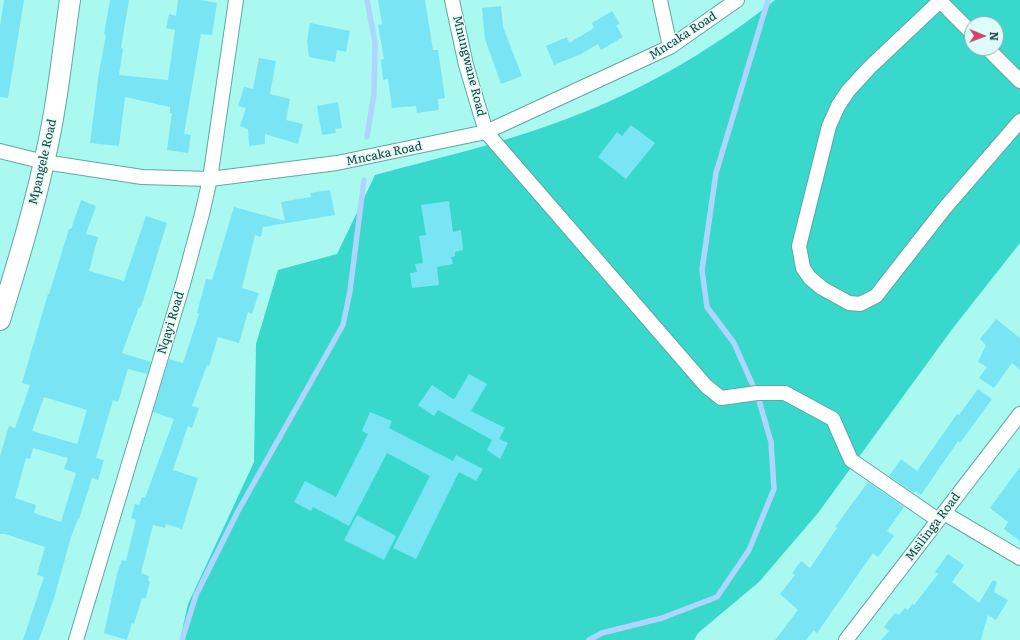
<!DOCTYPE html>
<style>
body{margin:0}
#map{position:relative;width:1020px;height:640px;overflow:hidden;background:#aaf9f1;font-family:Literata,serif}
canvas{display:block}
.north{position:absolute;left:964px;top:16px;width:40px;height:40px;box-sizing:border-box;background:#defcf9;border:1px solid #92b1ae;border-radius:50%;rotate:91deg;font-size:11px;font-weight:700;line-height:16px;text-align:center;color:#1f403d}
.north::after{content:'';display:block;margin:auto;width:14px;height:18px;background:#d2446b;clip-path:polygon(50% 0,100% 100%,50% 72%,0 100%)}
</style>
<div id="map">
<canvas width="1020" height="640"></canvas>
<div class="north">N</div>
</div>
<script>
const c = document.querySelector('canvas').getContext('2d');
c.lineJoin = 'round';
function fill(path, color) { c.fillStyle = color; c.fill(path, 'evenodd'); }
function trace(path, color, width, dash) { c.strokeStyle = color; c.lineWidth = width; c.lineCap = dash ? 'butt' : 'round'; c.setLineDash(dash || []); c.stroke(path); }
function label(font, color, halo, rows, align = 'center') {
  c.font = font + ' Literata,serif'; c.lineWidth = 3; c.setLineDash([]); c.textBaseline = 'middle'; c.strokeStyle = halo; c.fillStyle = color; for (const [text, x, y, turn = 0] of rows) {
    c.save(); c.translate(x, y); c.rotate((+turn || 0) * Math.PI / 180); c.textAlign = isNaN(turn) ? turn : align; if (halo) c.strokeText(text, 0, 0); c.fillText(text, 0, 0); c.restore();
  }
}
fill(new Path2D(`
 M 775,0 L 1020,0 L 1020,243 L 953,328 L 818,513 L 759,582 L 698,633 L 694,640 L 180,640 L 188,604 L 254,462 L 256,344 L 278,270 L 337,254 L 375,175 C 434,159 495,145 553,124 C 632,96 709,53 775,0 ZM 972,24 L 996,24 L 996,48 L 972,48 Z`), '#39d8cd');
trace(new Path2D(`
 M 367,0 L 375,43 L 374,94 L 367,137
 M 182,640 L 196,595 L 238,511 L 343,325 L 350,291 L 364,180
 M 589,640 L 602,633 L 662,618 L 717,597 L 749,550 L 774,489 L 771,442 L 758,397 L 734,343 L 707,307 L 702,270 L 716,173 L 768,0`), '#aed5fb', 5.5);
fill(new Path2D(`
 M 4,0 L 24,0 L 8,98 L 0,97 L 0,26 Z
 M 110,0 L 129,0 L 121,48 L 123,49 L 119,75 L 168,80 L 175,30 L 166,28 L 169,14 L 176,16 L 178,0 L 201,0 L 217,3 L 212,35 L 201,34 L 184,134 L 191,135 L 188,153 L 167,150 L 172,113 L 170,113 L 170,107 L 125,97 L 119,146 L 90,143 L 99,72 L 106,35 L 104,34 Z
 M 378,0 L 425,0 L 433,50 L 438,50 L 445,98 L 438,99 L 439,110 L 417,113 L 416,106 L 392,108 L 388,79 L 383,80 L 381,60 L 384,59 L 378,25 L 382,24 Z
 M 501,6 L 503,27 L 522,76 L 501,84 L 485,39 L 482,8 Z
 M 612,11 L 620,24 L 616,25 L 623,37 L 601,50 L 598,44 L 581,54 L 554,65 L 546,46 L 567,37 L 569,43 L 594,28 L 592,23 Z
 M 310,23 L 350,31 L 346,52 L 337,50 L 335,62 L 309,57 L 307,41 Z
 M 259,58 L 276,61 L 270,94 L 290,99 L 286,120 L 303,124 L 298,144 L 265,134 L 265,144 L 249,146 L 248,129 L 240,126 L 246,108 L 238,106 L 244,87 L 253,89 Z
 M 338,102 L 342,128 L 335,129 L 336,133 L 322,135 L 317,106 Z
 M 631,125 L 655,143 L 626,179 L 598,157 L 617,132 L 622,136 Z
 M 330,190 L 335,215 L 263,227 L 261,237 L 255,235 L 242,288 L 259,293 L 252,314 L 248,312 L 239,343 L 218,337 L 209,366 L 207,365 L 192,406 L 199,408 L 192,428 L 188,426 L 173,470 L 198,478 L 182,529 L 166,524 L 165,528 L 153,525 L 141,573 L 149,576 L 148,581 L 150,581 L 146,598 L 142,598 L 134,624 L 132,623 L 127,640 L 104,633 L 117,574 L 122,560 L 126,561 L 136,520 L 131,518 L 135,504 L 139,505 L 142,497 L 145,498 L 174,419 L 153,412 L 169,359 L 183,363 L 199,314 L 197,313 L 206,279 L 212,280 L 234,207 L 285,221 L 281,202 L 311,197 L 310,193 Z
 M 81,200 L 96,206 L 86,234 L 98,237 L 89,271 L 124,281 L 146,216 L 167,223 L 143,301 L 140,308 L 139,307 L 122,353 L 151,362 L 147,374 L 128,369 L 118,402 L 113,400 L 96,458 L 104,460 L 98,480 L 92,478 L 79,519 L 78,519 L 71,537 L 54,598 L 39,640 L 23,640 L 44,577 L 37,575 L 45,547 L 5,534 L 0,534 L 0,456 L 9,426 L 15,428 L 30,385 L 22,383 L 48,294 L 49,294 L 69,229 L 71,229 ZM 44,397 L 87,410 L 77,444 L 32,431 ZM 33,448 L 68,458 L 64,469 L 76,473 L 61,522 L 34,513 L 36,505 L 15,498 L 26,458 L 30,459 Z
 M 449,201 L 453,232 L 461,230 L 463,250 L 455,252 L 455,256 L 451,257 L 453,264 L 437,267 L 439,285 L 412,288 L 410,273 L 417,272 L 415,264 L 423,263 L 419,236 L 426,235 L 421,205 Z
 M 996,319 L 1020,338 L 1020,370 L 1012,363 L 994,388 L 979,378 L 987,367 L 978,362 L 986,345 L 980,339 Z
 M 469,374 L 487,384 L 471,411 L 505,428 L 499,439 L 508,443 L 500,459 L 487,450 L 492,440 L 438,410 L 434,416 L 418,405 L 432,385 L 453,399 L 455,398 Z
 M 978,389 L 992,399 L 960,443 L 958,441 L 921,495 L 915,491 L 914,493 L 889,476 L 901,459 L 917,471 L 957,414 L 959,415 Z
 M 370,412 L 392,421 L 389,428 L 453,461 L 456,455 L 483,469 L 476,481 L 459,472 L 416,559 L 393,548 L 430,476 L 387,453 L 349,526 L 313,507 L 311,511 L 294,502 L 305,481 L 336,497 L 368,434 L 362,431 Z
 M 1020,467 L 1020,541 L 1004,529 L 1008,522 L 990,508 Z
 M 868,482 L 904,507 L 887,531 L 894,536 L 878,557 L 873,553 L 817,633 L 814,630 L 806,640 L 775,640 L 798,610 L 780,594 L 795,575 L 792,573 L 801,561 L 810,568 L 837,528 L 835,527 Z
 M 357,515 L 396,536 L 384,560 L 344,540 Z
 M 948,554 L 964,565 L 952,582 L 979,603 L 993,580 L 997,582 L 994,592 L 1008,600 L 996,620 L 988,615 L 981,640 L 881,640 L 889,631 L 884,627 L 895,613 L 899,615 L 905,608 L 908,610 L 912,604 L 914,605 L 938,574 L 935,572 Z`), '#79e4f4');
const street = new Path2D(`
 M 452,0 L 466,65 L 486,132 L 706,386 L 721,398 L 757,393 L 785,393 L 833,419 L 851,460 L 938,520
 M 660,0 L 670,47
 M 939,0 L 972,33
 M 941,0 L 869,68 L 848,91 L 838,106 L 829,126 L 799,246 L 803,268 L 810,278 L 822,288 L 849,303 L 860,304 L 876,296 L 944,209 L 1020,121
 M 987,48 L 1020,81
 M 0,151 L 44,162 L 142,177 L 210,179 L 337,163 L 486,132 L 670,47 L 737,0
 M 944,513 L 1020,558
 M 76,640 L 183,284 L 202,214 L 210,179 L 236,0
 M 846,640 L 1020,414`);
const secondary = new Path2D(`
 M 0,320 C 16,268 32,216 44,162 C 57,109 62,54 70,0`);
trace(street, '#5baaa3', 16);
trace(secondary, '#5baaa3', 22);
trace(street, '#fff', 14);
trace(secondary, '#fff', 20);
label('12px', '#1f403d', '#defcf9', [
 ["Mncaka Road",683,36,-33],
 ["Mnungwane Road",469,66,76],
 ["Mncaka Road",384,154,-12],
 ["Mpangele Road",43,162,-77],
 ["Nqayi Road",171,323,-73],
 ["Msilinga Road",933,527,-53]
]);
</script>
